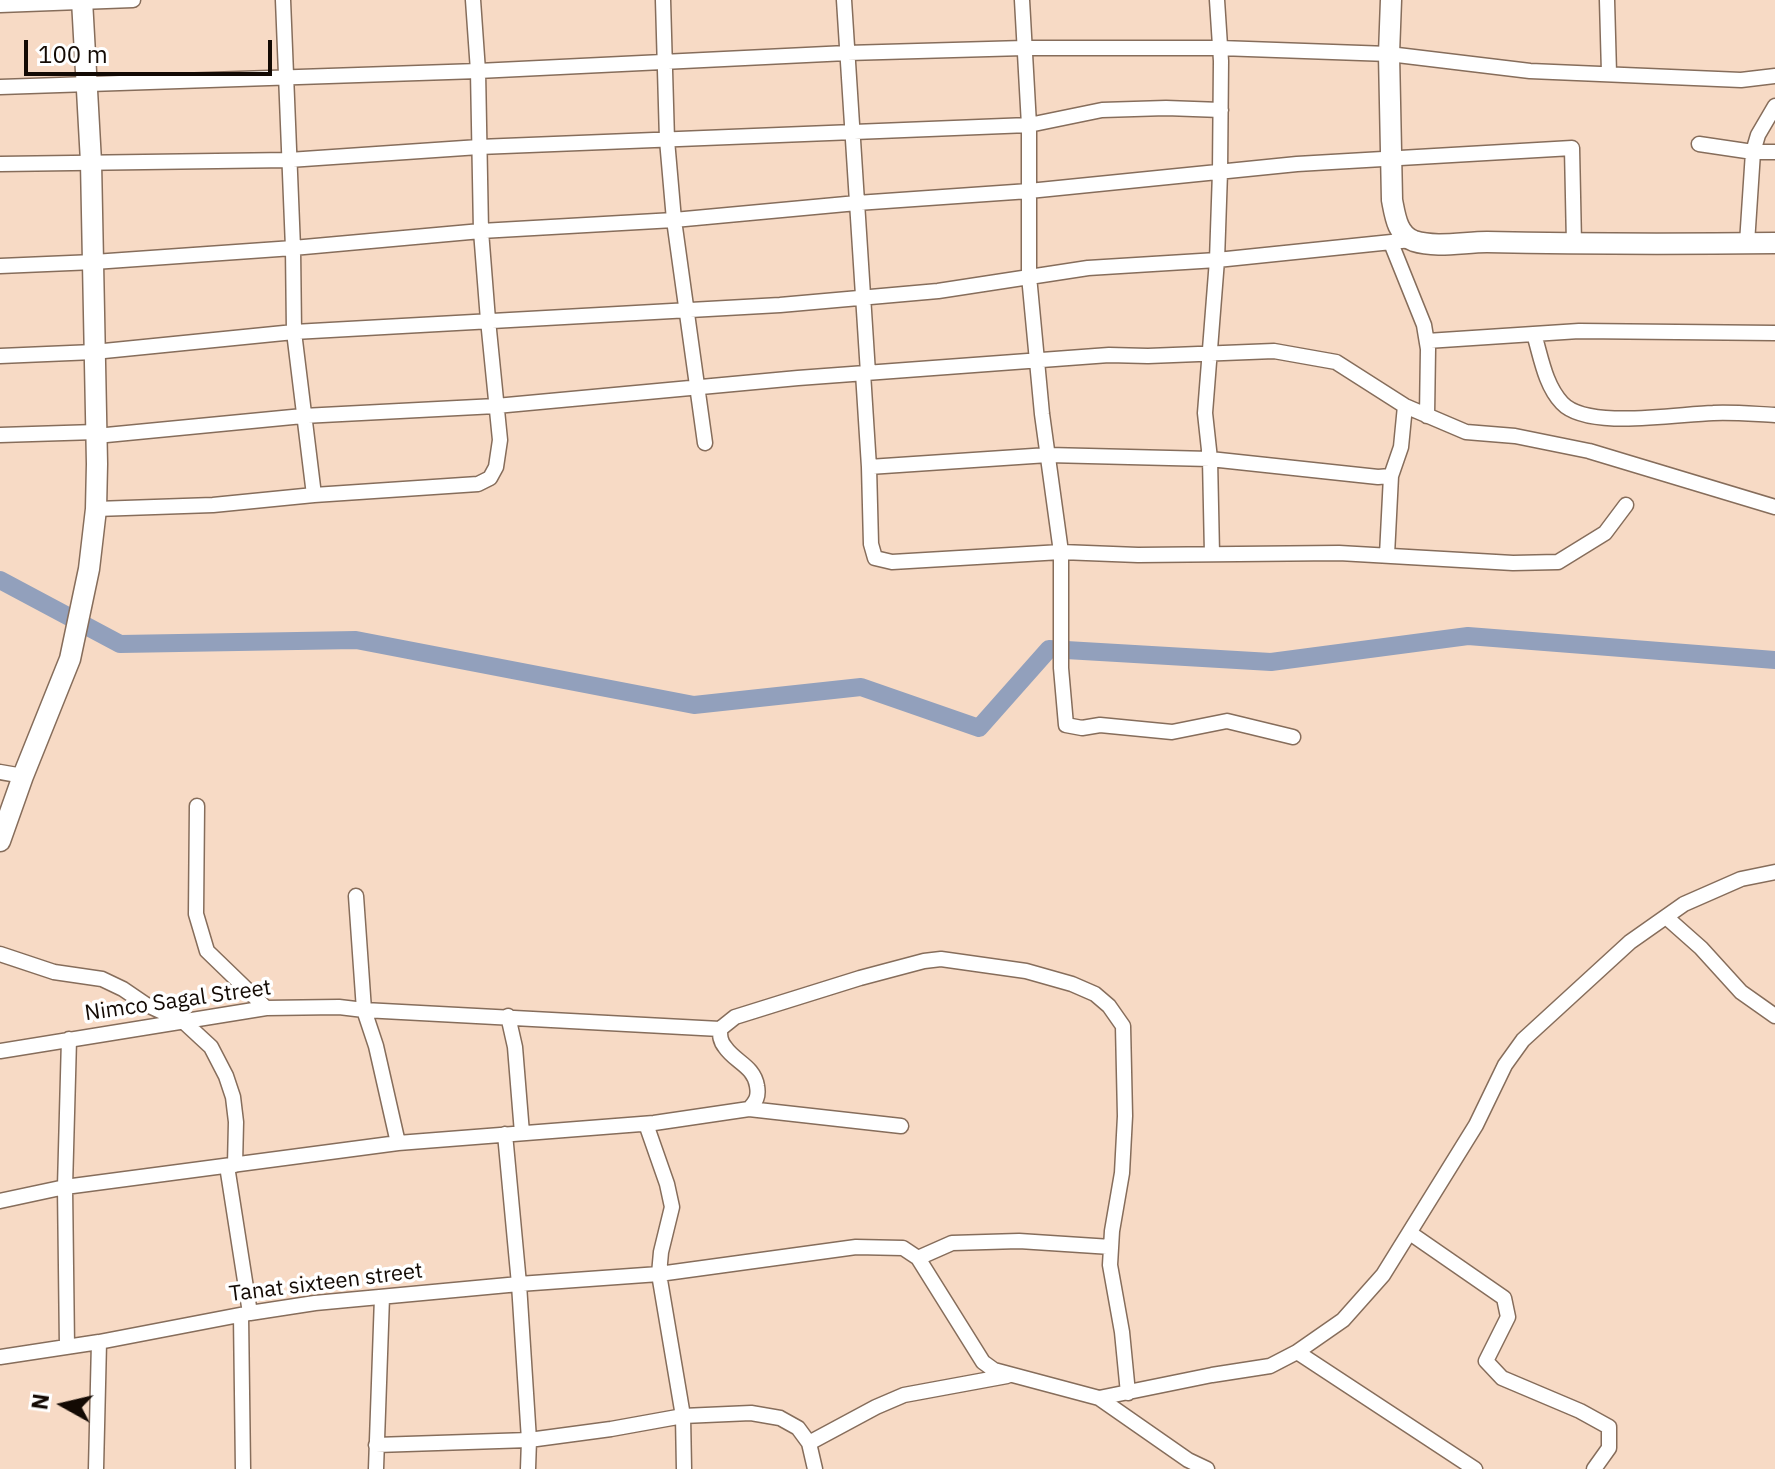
<!DOCTYPE html>
<style>
body{margin:0}
#map{position:relative;width:1775px;height:1469px;overflow:hidden;background:#f7dac5;font-family:"IBM Plex Sans",sans-serif}
canvas{display:block}
.north{position:absolute;left:24px;top:1365px;width:80px;height:80px;-webkit-text-stroke:6px #fff;paint-order:stroke;rotate:278deg;font-size:22px;font-weight:700;line-height:32px;text-align:center;color:#130a04}
.north::after{content:'';display:block;margin:auto;width:28px;height:36px;background:#130a04;clip-path:polygon(50% 0,100% 100%,50% 72%,0 100%)}
.scale{position:absolute;left:24px;top:40px;width:248px;height:36px;box-sizing:border-box;border:4px solid #130a04;border-top:0;padding-left:10px;font-size:24px;line-height:28px;white-space:nowrap;color:#130a04;-webkit-text-stroke:6px #fff;paint-order:stroke}
</style>
<div id="map">
<canvas width="1775" height="1469"></canvas>
<div class="north">N</div>
<div class="scale">100 m</div>
</div>
<script>
const c = document.querySelector('canvas').getContext('2d');
c.lineJoin = 'round';
function trace(path, color, width, dash) { c.strokeStyle = color; c.lineWidth = width; c.lineCap = dash ? 'butt' : 'round'; c.setLineDash(dash || []); c.stroke(path); }
function label(font, color, halo, rows, align = 'center') {
  c.font = font + ' "IBM Plex Sans",sans-serif'; c.lineWidth = 7; c.setLineDash([]); c.textBaseline = 'middle'; c.strokeStyle = halo; c.fillStyle = color; for (const [text, x, y, turn = 0] of rows) {
    c.save(); c.translate(x, y); c.rotate((+turn || 0) * Math.PI / 180); c.textAlign = isNaN(turn) ? turn : align; if (halo) c.strokeText(text, 0, 0); c.fillText(text, 0, 0); c.restore();
  }
}
trace(new Path2D(`
 M 0,580 L 120,644 L 356,640 L 694,705 L 861,687 L 979,728 L 1049,649 L 1271,662 L 1468,636 L 1775,660`), '#92a0bc', 18);
const street = new Path2D(`
 M 283,0 L 293,248 L 294,332 L 314,495
 M 663,0 L 667,140 L 674,220 L 857,203 L 1029,191 L 1297,164 L 1572,148 L 1574,244
 M 844,0 L 868,373
 M 1022,0 L 1029,125 L 1029,276 L 1042,414 L 1061,552 L 1061,668 L 1066,725 L 1082,728 L 1100,725 L 1172,732 L 1227,721 L 1293,737
 M 1607,0 L 1609,73
 M 0,5 L 133,0
 M 0,87 L 478,71 L 847,53 L 1024,48 L 1220,48 L 1389,54 L 1530,71 L 1741,80 L 1775,76
 M 1699,144 L 1753,152 L 1775,152
 M 0,164 L 289,160 L 479,147 L 1029,125 L 1102,110 L 1166,108 L 1221,110
 M 1391,243 L 1424,325 L 1428,349 L 1427,416
 M 1747,243 L 1753,152 L 1758,135 L 1775,106
 M 0,266 L 94,262 L 293,248 L 481,231 L 674,220 L 705,443
 M 1534,334 C 1541,357 1545,385 1562,403 C 1587,430 1677,414 1713,413 C 1733,412 1754,414 1775,415
 M 1427,341 L 1579,331 L 1775,333
 M 0,356 L 94,352 L 294,332 L 780,305 L 938,291 L 1088,268 L 1217,260 L 1411,240
 M 863,373 L 869,467 L 871,544 L 875,558 L 892,562 L 1061,552 L 1138,555 L 1339,553 L 1513,563 L 1558,562 L 1605,533 L 1626,505
 M 0,435 L 96,432
 M 96,436 L 303,416 L 496,406 L 798,378 L 1109,355 L 1148,356 L 1274,351 L 1336,362 L 1405,406 L 1466,432 L 1515,436 L 1589,451 L 1775,507
 M 869,467 L 1048,455 L 1210,459 L 1378,477 L 1391,476 L 1401,447 L 1405,406
 M 96,509 L 213,505 L 314,495 L 478,484 L 490,478 L 496,467 L 500,440 L 488,320 L 481,231 L 478,71 L 473,0
 M 1212,554 L 1210,459 L 1205,413 L 1217,260 L 1220,172 L 1221,61 L 1217,0
 M 1387,555 L 1391,476
 M 0,772 L 23,776
 M 197,806 L 196,914 L 207,951 L 266,1008
 M 356,896 L 364,1010 L 376,1046 L 398,1143
 M 1666,917 L 1701,948 L 1741,992 L 1775,1016
 M 0,954 L 54,972 L 102,979 L 123,989 L 145,1004 L 184,1022 L 211,1047 L 226,1076 L 233,1097 L 236,1122 L 235,1165
 M 508,1016 L 515,1047 L 522,1133
 M 0,1051 L 266,1008 L 339,1007 L 364,1010 L 720,1029
 M 749,1109 L 901,1126
 M 646,1124 L 667,1184 L 672,1207 L 661,1252 L 659,1274 L 683,1416 L 684,1469
 M 505,1134 L 519,1284 L 529,1440 L 528,1469
 M 227,1166 L 250,1313
 M 0,1201 L 65,1187 L 398,1143 L 654,1123 L 749,1109 C 756,1101 759,1097 757,1086 C 754,1066 735,1062 725,1047 C 720,1041 720,1036 720,1029 L 735,1017 L 860,978 L 924,961 L 941,959 L 1026,971 L 1072,984 L 1095,994 L 1109,1006 L 1123,1026 L 1125,1116 L 1122,1173 L 1112,1231 L 1110,1265 L 1122,1332 L 1128,1393
 M 1410,1233 L 1504,1298 L 1508,1317 L 1486,1361 L 1502,1378 L 1580,1411 L 1609,1427 L 1609,1448 L 1594,1469
 M 918,1258 L 952,1243 L 1019,1241 L 1111,1247
 M 241,1315 L 243,1469
 M 67,1347 L 65,1187 L 69,1039
 M 1297,1352 L 1475,1469
 M 0,1357 L 99,1342 L 250,1313 L 315,1303 L 519,1284 L 659,1274 L 856,1247 L 903,1248 L 918,1258 L 983,1362 L 994,1370 L 1099,1398 L 1188,1460 L 1207,1469
 M 1099,1398 L 1212,1375 L 1270,1366 L 1297,1352 L 1343,1320 L 1383,1275 L 1476,1125 L 1505,1065 L 1523,1040 L 1630,942 L 1684,904 L 1741,879 L 1775,872
 M 809,1443 L 876,1407 L 904,1395 L 1007,1376
 M 376,1445 L 529,1440 L 611,1429 L 683,1416 L 751,1413 L 780,1418 L 798,1428 L 809,1443 L 815,1469
 M 96,1469 L 99,1342
 M 376,1469 L 382,1297`);
const secondary = new Path2D(`
 M 1391,0 L 1389,54 L 1392,200 C 1395,215 1397,235 1414,241 C 1436,248 1464,242 1487,242 C 1583,244 1679,244 1775,243
 M 0,841 L 23,776 L 70,659 L 89,569 L 96,509 L 97,464 L 91,162 L 82,0`);
trace(street, '#866d5b', 17);
trace(secondary, '#866d5b', 23);
trace(street, '#fff', 14);
trace(secondary, '#fff', 20);
label('22px', '#130a04', '#fff', [
 ["Nimco Sagal Street",178,1001,-8],
 ["Tanat sixteen street",326,1283,-7]
]);
</script>
